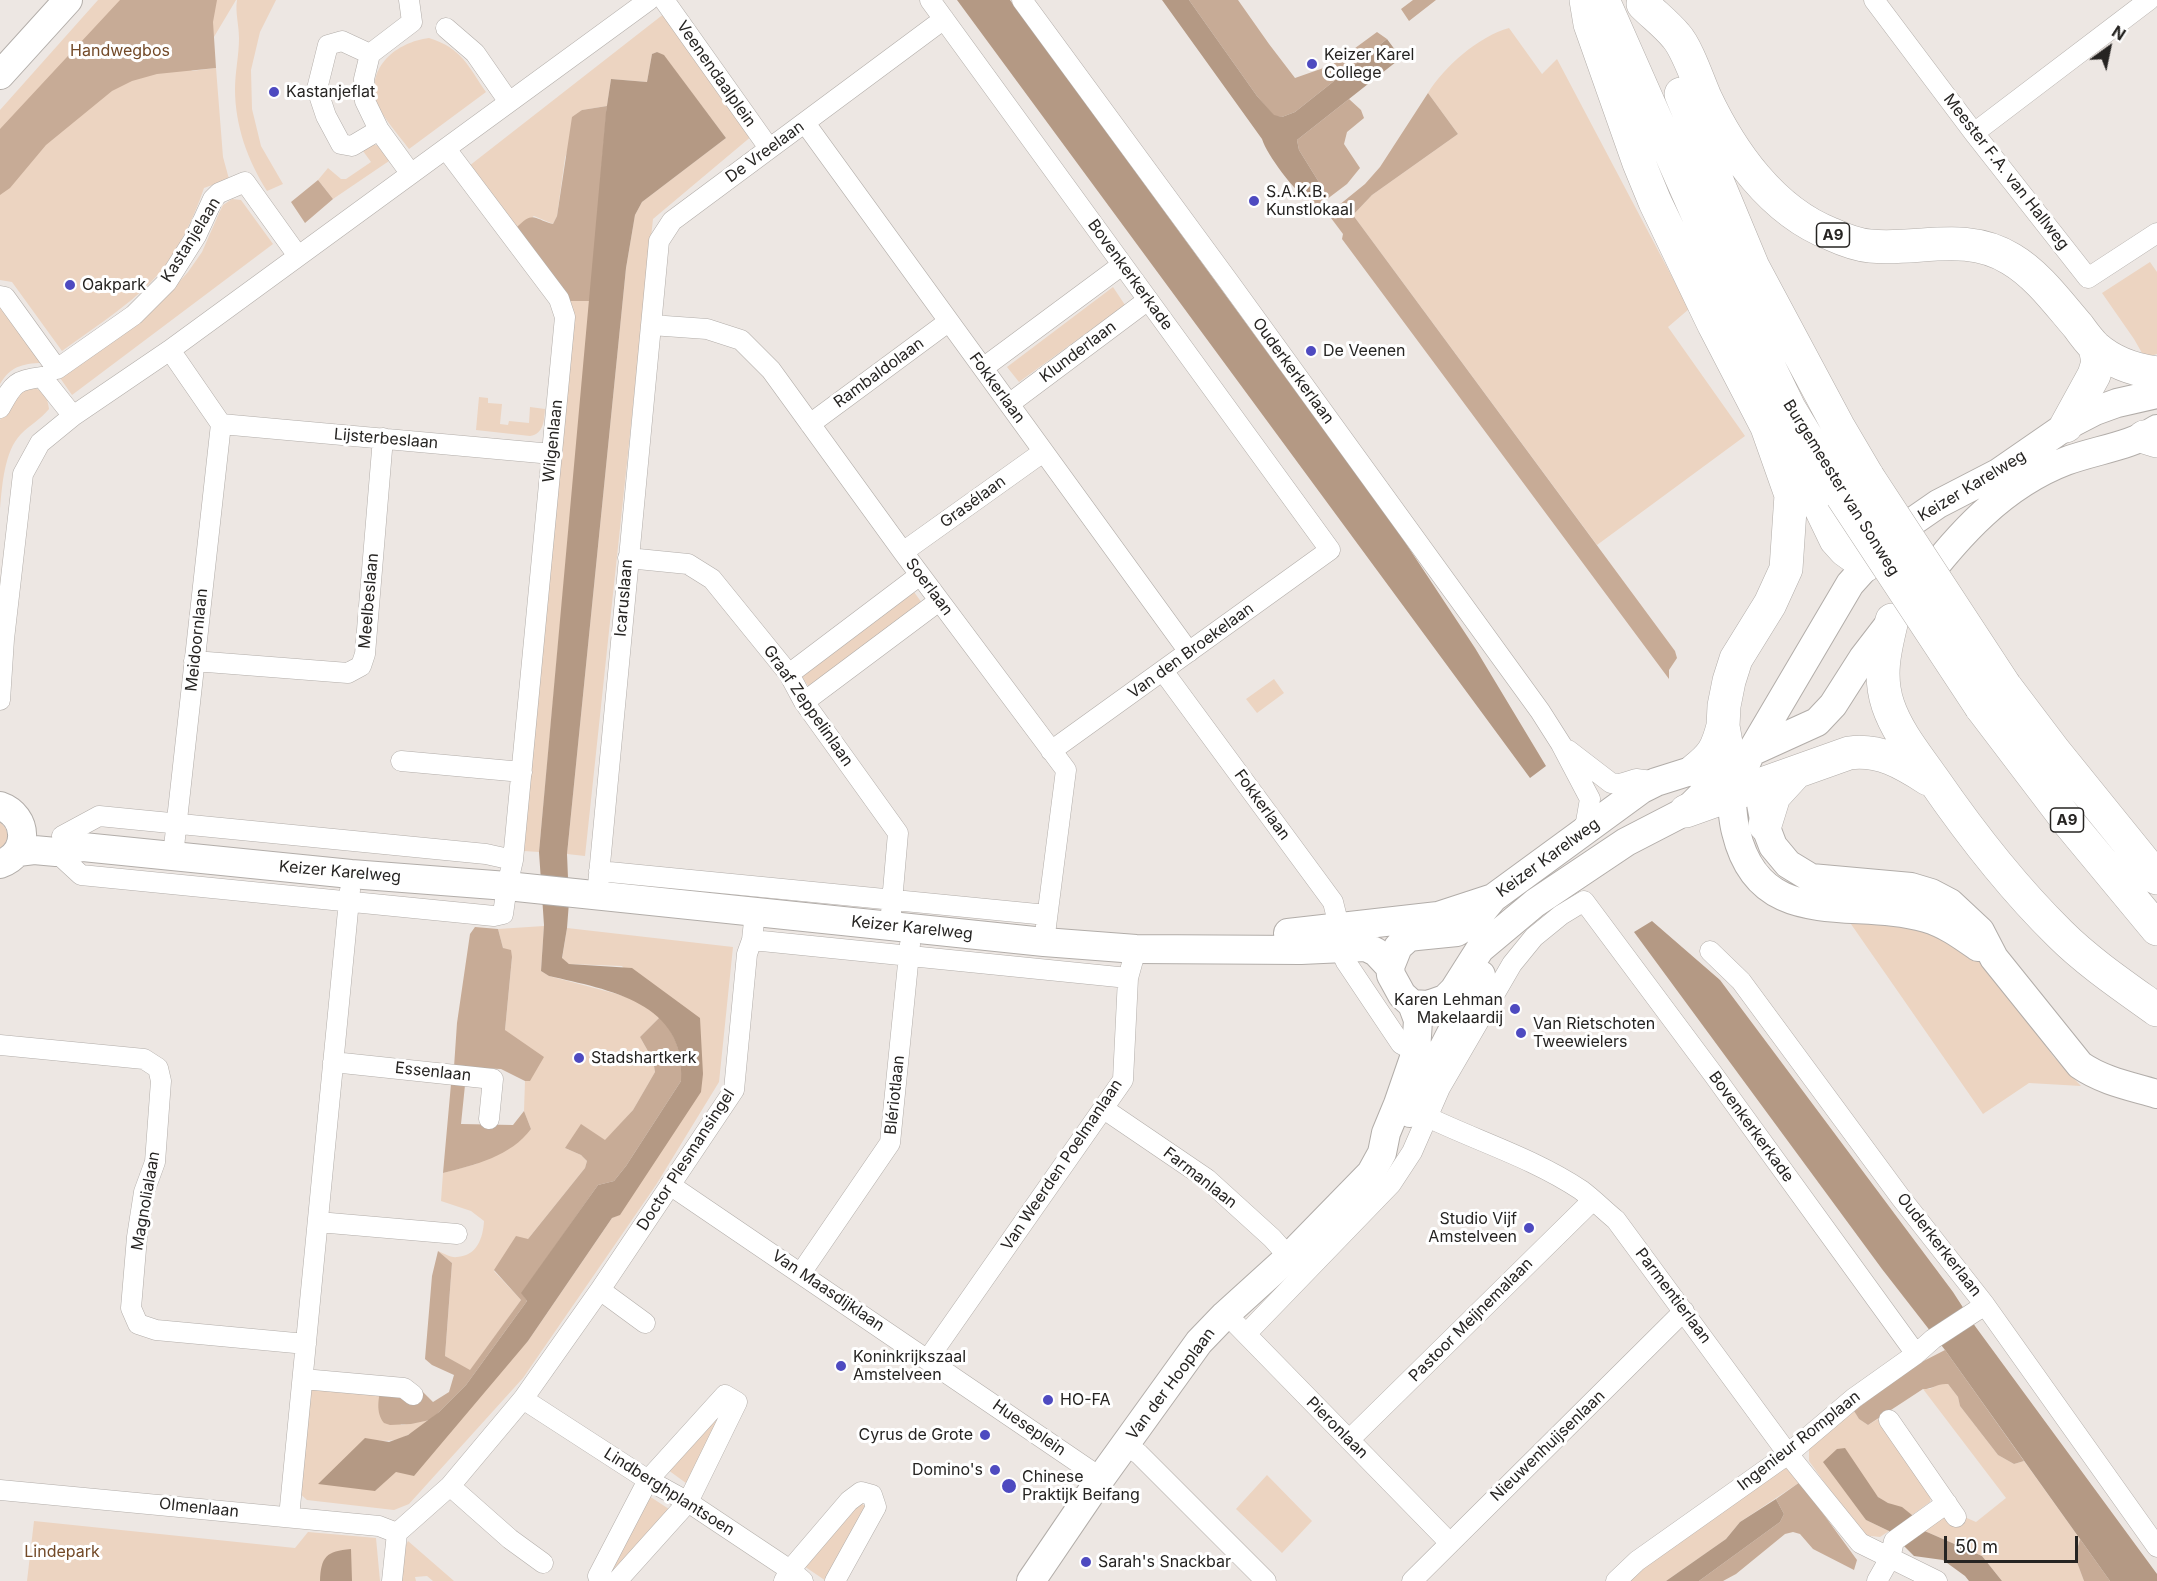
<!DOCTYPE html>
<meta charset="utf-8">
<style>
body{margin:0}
#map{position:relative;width:2157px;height:1581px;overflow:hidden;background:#ede7e3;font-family:Inter,sans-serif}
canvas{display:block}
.north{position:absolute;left:2079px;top:18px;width:60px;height:60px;-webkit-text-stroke:4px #fff;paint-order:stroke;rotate:33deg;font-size:16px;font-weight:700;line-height:24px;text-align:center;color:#262422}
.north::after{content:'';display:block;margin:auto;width:21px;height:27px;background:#262422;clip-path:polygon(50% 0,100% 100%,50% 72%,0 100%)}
.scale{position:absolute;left:1944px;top:1536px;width:134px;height:27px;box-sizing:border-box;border:3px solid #262422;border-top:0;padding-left:8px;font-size:18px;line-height:21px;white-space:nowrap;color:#262422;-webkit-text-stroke:4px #fff;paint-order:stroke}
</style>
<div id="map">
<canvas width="2157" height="1581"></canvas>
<div class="north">N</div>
<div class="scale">50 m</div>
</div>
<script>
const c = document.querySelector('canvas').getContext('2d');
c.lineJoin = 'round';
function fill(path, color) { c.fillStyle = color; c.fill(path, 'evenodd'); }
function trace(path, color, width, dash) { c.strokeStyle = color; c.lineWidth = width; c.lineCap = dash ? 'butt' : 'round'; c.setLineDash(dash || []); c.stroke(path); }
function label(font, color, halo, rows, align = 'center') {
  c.font = font + ' Inter,sans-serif'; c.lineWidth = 6; c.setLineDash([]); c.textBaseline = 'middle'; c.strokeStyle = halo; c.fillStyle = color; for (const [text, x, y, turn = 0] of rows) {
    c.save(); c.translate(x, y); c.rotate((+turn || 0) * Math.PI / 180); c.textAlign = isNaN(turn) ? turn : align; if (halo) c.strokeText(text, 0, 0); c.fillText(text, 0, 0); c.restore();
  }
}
fill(new Path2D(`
 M 98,0 L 236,0 L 196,67 L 191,71 L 216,68 L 223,157 L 229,179 L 204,188 C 195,215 182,242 165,266 C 141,298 95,327 62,351 L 12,282 L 0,280 L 0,110 Z
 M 237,0 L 276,0 L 260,32 L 251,70 L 252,109 L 261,146 L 283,184 L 267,191 C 248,161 235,126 235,89 C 235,72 239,55 239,38 C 239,25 235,12 237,0 Z
 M 665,13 L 753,135 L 653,219 L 585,856 L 567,854 L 626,268 L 635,215 L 642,202 L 726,138 L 664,56 L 657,52 L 652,54 L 647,82 L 611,79 L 607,106 L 582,110 L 565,158 L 557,216 L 553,224 L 534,216 L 516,228 L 469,166 Z
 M 1509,28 L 1542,74 L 1557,59 L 1689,309 L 1668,327 L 1745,436 L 1597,545 L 1353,215 L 1372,195 L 1458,134 L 1428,93 C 1444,67 1479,36 1509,28 Z
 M 429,38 C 462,48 468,66 486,92 L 409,149 C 401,138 380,114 377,103 C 365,67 397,42 429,38 Z
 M 368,144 L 382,146 L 391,156 L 389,161 L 333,199 L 318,180 L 328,168 L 341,179 L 346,179 L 371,162 L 363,151 Z
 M 232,199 L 241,200 L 273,244 L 72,395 L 58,375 L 167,295 L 188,272 L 202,252 L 220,211 L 223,205 Z
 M 2150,262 L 2157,272 L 2157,354 L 2147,357 L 2142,353 L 2134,339 L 2102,293 Z
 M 1113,287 L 1125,305 L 1019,382 L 1007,367 Z
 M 566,301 L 590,301 L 539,852 L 524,851 L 571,316 Z
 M 0,307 L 4,307 L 46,363 C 25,363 11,365 0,384 Z
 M 35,388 C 45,392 48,400 49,409 C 40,420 30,425 21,434 C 4,451 2,487 0,509 L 0,420 L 23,389 Z
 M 479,397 L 488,398 L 488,403 L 502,404 L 500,424 L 508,425 L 509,421 L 529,423 L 530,407 L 545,409 C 544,420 544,434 530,436 L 476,430 Z
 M 914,592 L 922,603 L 809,687 L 801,676 Z
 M 1274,679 L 1284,693 L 1257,713 L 1246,699 Z
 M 0,822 C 11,831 9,841 0,849 Z
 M 1844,914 L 1937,926 L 1968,945 L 2008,992 L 2053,1056 L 2081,1086 L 2029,1083 L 1983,1114 Z
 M 544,926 L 541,971 L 549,976 L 617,994 L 637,1001 L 660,1017 L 640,1037 L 653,1060 L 655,1072 L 633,1110 L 605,1141 L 565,1148 L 581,1155 L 587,1161 L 585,1168 L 528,1239 L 494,1271 L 521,1300 L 470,1371 L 445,1356 L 452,1263 L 438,1251 C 443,1253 451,1258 457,1257 C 477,1256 483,1238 484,1221 L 471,1211 L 441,1201 L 443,1173 L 476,1164 L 531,1129 L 524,1111 L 525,1081 L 530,1080 L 505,1030 L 512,957 L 503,948 L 498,929 Z
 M 567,928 L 733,947 L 719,1082 L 656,1185 L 523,1378 L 409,1504 L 394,1510 L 307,1500 L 298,1492 L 311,1376 L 381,1385 L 401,1425 L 430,1420 C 403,1439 399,1444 365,1439 L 375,1491 L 528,1341 L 612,1218 L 620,1214 L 703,1074 L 622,966 L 569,964 L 562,959 Z
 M 1940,1383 L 1948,1384 L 1958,1397 L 1960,1406 L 1998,1455 L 2014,1464 L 2024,1461 L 2080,1539 L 2075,1557 L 2084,1581 L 2002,1581 L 1982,1556 L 1920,1529 L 1953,1512 L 1976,1522 L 2006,1498 L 1923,1389 L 1930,1389 Z
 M 718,1410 L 726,1415 L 690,1486 L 664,1467 Z
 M 1854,1411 L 1859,1419 L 1868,1425 L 1878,1419 L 1932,1491 L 1930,1502 L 1912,1515 C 1902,1507 1887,1505 1878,1497 C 1866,1485 1855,1463 1845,1449 L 1866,1520 L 1889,1531 L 1880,1537 L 1862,1535 L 1809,1461 L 1809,1448 L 1817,1439 Z
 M 1780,1467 L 1790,1470 L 1800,1482 L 1740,1522 L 1726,1539 L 1666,1581 L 1626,1581 Z
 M 1267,1475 L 1312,1521 L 1282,1553 L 1236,1509 Z
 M 646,1494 L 672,1511 L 616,1575 L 608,1570 Z
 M 858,1501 L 865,1506 L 861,1523 L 826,1581 L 804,1566 Z
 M 34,1521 L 295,1548 L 308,1532 L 376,1538 L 380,1581 L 27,1581 Z
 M 408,1541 L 454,1581 L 433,1581 L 427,1576 L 415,1577 L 416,1581 L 402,1581 C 401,1568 402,1552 408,1541 Z`), '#ecd4c1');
fill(new Path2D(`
 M 120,0 L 217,0 L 213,22 L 216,68 L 157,74 L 132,81 L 112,91 L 46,145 L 10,188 L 0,195 L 0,129 Z
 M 1189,0 L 1238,0 L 1269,44 L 1295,78 L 1332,65 L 1377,32 L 1387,39 L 1295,112 L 1282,117 L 1274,116 L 1257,96 Z
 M 1413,0 L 1436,0 L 1409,21 L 1401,9 Z
 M 1428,93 L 1458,134 L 1372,195 L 1353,215 L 1675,651 L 1677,658 L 1669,670 L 1669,679 L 1342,239 L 1343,234 L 1328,214 L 1365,184 L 1380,167 Z
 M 1349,99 L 1361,110 L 1364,118 L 1347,132 L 1344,144 L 1360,168 L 1347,184 L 1314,209 L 1309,201 L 1325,192 L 1299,150 L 1297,140 Z
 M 607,106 L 590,301 L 566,301 L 516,228 C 534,210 533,219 553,224 L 557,216 L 572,117 L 582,110 Z
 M 318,180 L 333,199 L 305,223 L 291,202 Z
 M 475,927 L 498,929 L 503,948 L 511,950 L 512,957 L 505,1030 L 544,1057 L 530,1081 L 525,1081 L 501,1069 L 454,1067 L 457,1023 L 470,934 Z
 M 660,1017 C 677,1036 683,1056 681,1081 L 626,1166 L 614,1181 L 598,1185 L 522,1293 L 527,1301 L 466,1385 L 439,1412 L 430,1420 L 411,1424 L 390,1425 L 384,1423 C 375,1412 379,1398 381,1385 L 420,1389 L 433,1402 L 449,1392 L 454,1375 L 432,1365 L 425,1359 L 432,1276 L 438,1251 L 452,1263 L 445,1356 L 470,1370 L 521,1300 L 494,1270 L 516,1236 L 528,1239 L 585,1168 L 587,1161 L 581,1155 L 565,1148 L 581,1124 L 605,1140 L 633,1110 L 655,1072 L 653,1060 L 640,1037 Z
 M 451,1084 L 465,1085 L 461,1124 L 513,1125 L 524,1111 L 531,1129 C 511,1156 475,1165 443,1173 Z
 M 1945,1350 L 2024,1461 L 2014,1464 L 1998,1455 L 1960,1406 L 1958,1397 L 1948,1384 C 1938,1383 1933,1389 1923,1389 L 1868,1425 L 1859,1419 L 1854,1411 L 1912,1367 Z
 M 1800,1482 L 1857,1560 L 1854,1570 L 1813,1549 L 1800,1534 L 1793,1532 L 1785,1534 L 1736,1574 L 1723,1581 L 1699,1581 L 1780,1522 L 1784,1514 L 1776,1499 Z
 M 2080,1539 L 2110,1581 L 2084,1581 L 2075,1557 Z`), '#c7ab96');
fill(new Path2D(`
 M 957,0 L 1010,0 L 1397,530 L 1475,648 L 1546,766 L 1530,778 Z
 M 1162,0 L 1189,0 L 1257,96 L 1274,115 L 1282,117 L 1295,112 L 1387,39 L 1401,58 L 1297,140 L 1299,150 L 1325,192 L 1309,201 C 1295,192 1267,155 1262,139 Z
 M 657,52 L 664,55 L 726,138 L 642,202 L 635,215 L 626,268 L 567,854 L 569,902 L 567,928 L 562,958 L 569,964 L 632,968 L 700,1018 L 703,1074 L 701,1092 L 620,1215 L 612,1218 L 528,1341 L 414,1476 L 396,1472 L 375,1491 L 318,1484 L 365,1438 L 389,1442 L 408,1435 L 439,1412 L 466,1385 L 527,1301 L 521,1293 L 598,1185 L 614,1181 L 626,1166 L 681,1081 C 687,1002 609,990 549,976 L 541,971 L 544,925 L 539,852 L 606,112 L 611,79 L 647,82 L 652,54 Z
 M 1652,921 L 1720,980 L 1953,1292 L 1975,1326 L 2157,1574 L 2157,1581 L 2110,1581 L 1945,1350 L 1882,1269 L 1634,932 Z
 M 1845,1448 L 1878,1497 L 1888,1503 L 1902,1507 L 1912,1515 L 1920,1529 L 1982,1556 L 2002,1581 L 1969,1581 L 1965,1576 L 1943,1560 L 1914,1556 L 1889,1531 L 1866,1520 L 1823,1462 L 1837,1449 Z
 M 1776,1499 L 1784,1514 L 1780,1522 L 1699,1581 L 1666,1581 L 1726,1539 L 1740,1522 Z
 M 351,1549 L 352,1581 L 320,1581 C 321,1557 326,1551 351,1549 Z`), '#b49984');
const street = new Path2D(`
 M 409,0 L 412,22 L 370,54 L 364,79 L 365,101 L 379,130 L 411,174
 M 664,0 L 769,148
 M 930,0 L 1330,550 L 1051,751
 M 1022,0 L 1229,282 L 1540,711 L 1561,744 L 1590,799 L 1586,822 L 1580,834
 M 1874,0 L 1974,133 L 2088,278 L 2157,233
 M 446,28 L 475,53 L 509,102
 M 370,54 L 342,41 L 328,45 L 317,89 L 326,116 L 341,144 L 352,146 L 379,130
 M 805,123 L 1189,652
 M 1974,133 L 2149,0
 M 0,296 L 5,297 L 57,369 L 134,315 L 167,282 L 196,236 L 213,199 L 219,193 L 245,182 L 298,256
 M 651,325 L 707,329 L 741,340 L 771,370 L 903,552 L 1066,770 L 1044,942
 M 170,350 L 221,424
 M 983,368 L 1122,265
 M 1009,404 L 1148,300
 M 0,408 C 13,385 14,380 42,377 L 73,416
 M 221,424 L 552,454
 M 810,424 L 948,322
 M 903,552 L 1043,452
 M 628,558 L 688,564 L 712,579 L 789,674 L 804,702 L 898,833 L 890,925
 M 194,661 L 348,673 L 361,666 L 365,654 L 383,438
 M 1163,671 L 1333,902 L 1339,926 L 1339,947 L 1346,962 L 1401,1044 L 1416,1052 L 1427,1051
 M 789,674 L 920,575
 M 0,700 L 4,639 L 23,474 L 40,443 L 73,416 L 170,350 L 649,0
 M 804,702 L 939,601
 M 1568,750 L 1611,783 L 1620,784 L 1636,779 L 1652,781
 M 401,761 L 522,772
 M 62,836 L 99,816 L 486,854 L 513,860
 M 56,852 L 81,875 L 494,916 L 503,914 L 507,886 L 513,860 L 565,317 L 559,299 L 446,149
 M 173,856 L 221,424
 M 599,871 L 1047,915
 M 597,896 L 659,241 L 672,221 L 944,19
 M 752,940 L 1128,978
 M 1710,951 L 1741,981 L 1901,1198 L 1985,1305 L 2157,1547
 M 0,1045 L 144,1059 L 158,1068 L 161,1081 L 155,1162 L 144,1192 L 137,1237 L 131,1308 L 138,1324 L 156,1330 L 306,1344
 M 333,1062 L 493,1079 L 489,1119
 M 1104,1109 L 1207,1179 L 1272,1238 L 1289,1257
 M 1415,1111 C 1470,1139 1530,1156 1581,1190 C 1593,1199 1604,1210 1616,1220 L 1788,1454 L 1860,1543 L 1937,1581
 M 670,1185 L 1101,1478
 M 318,1222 L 457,1234
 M 801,1273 L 890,1143 L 910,944
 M 600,1290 L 645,1323
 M 1237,1325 L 1449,1542
 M 1246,1334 L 1391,1184 L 1412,1152 L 1440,1088 L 1512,964 L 1534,937 L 1561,915 L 1584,901 L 1713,1074 L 1916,1354
 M 928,1359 L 1123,1080 L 1128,978 L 1136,949
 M 303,1379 L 404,1388 L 413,1395
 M 523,1399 L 648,1480 L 688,1502 L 790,1570 L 803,1581
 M 1889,1420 L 1956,1517
 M 1349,1440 L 1593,1200
 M 1125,1444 L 1139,1454 L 1266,1581
 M 450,1486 L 510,1539 L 543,1563
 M 0,1490 L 379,1526 L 397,1533
 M 289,1517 L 350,890
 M 392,1581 L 397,1533 L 450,1486 L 523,1399 L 600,1290 L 734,1090 L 747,954 L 752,940 L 755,912
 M 605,1581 L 598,1576 L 648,1480 L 725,1395 L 737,1402 L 688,1502 L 617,1581
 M 784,1581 L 790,1570 L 849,1501 L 861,1492 L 872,1495 L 876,1507 L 835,1581
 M 1412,1581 L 1684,1311
 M 1616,1581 L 1637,1561 L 1788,1454 L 1854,1398 L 1916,1354 L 1933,1339 L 1985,1305
 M 1877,1581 L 1890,1558 L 1894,1541 L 1947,1503`);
const secondary = new Path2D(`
 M 0,75 L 68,0
 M 1918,588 C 1958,535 2003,485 2066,461 C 2096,450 2131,446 2157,429
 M 1730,773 C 1732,793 1731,814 1736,832 C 1760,933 1852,897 1926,918 C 1946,924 1961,935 1978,947
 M 1761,804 L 1765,825 L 1773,846 L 1788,864 L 1811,878 L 1911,887 L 1931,893 L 1950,903 L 1980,931 L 1994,958 L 2080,1065 C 2103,1081 2130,1086 2157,1094
 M 0,806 C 29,816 30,854 0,864
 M 18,852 L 34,850 L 56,852 L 83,847 L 351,874 L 507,886 L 1044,942 L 1136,949 L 1301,950 L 1366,947 L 1376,952 L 1390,967
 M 1493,898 L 1474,921 L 1457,932 L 1417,936 L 1409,937 L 1398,947 L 1390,967 L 1391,975 L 1402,995 L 1412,1004 L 1428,1005 L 1445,999 L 1454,990 L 1480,949 L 1535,903 L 1626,842 L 1686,811 L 1702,795 L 1731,781 L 1745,766 L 1751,752 L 1850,584 L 1885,545 L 1912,522 L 1938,504 L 1998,473 L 2066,426 L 2095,411 L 2117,403 L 2157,394
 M 1288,933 L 1438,916 L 1493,898 L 1642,789 L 1656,782 L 1751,752 L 1817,722 L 1833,705 L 1863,658 L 1893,619
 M 1410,1113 L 1481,975
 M 1031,1581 L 1101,1478 L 1199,1342 L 1225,1315 L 1289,1257 L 1371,1173 L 1382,1153 L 1386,1133 L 1398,1104 L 1416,1052 L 1418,1020 L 1412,1004`);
const highway = new Path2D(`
 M 1586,0 L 1590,24 L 1639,163 L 1655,202 L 1714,325 L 1767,427 L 1791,495 L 1786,569 L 1770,604 L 1736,659 L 1729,681 L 1724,706 L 1723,726 L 1729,760
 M 1603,0 L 1724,274 L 1789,408 L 1842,496
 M 1643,4 C 1654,15 1666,24 1676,36 C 1687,48 1698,81 1705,97 C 1731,152 1772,211 1831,234 C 1842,239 1857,245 1870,246 C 1918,251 1966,231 2011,259 C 2038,275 2058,303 2078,326 C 2083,333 2089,341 2095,347 C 2113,363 2134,370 2157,373
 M 1681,94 L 1753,267 L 1838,426 L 1868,477
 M 2066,426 L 2094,375 L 2098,362 L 2095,347
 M 2144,437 L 2157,441
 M 1790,457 L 1808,482 L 1836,540 L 1845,550 L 1866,565
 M 1892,620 C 1885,649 1878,675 1888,705 C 1897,732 1917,756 1933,779 C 1971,834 2012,887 2060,934 C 2088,962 2125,987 2157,1010
 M 2005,686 L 2055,752 L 2157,878
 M 1981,707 L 2070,824 L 2157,929
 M 1695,770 C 1713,756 1717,749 1723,726
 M 1686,811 L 1849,753 C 1880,749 1903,763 1928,779
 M 1765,825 L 1774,796 L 1796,772`);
trace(street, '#b2ada9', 21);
trace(secondary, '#b2ada9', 30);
trace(highway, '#b2ada9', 34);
trace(street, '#fff', 20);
trace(secondary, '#fff', 28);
trace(highway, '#fff', 33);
const highwayBridge = new Path2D(`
 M 1868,477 L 2005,686
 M 1842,496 L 1981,707`);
trace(highwayBridge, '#b2ada9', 34, []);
trace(highwayBridge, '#fff', 33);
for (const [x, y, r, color] of [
 [1312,64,6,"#4e4ac0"],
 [274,92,6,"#4e4ac0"],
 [1254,201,6,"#4e4ac0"],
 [70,285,6,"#4e4ac0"],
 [1311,351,6,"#4e4ac0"],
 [1515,1009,6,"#4e4ac0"],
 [1521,1033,6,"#4e4ac0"],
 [579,1058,6,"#4e4ac0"],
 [1529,1228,6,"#4e4ac0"],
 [841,1366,6,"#4e4ac0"],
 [1048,1400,6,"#4e4ac0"],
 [985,1435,6,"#4e4ac0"],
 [995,1470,6,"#4e4ac0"],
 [1009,1486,8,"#4e4ac0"],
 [1086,1562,6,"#4e4ac0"]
]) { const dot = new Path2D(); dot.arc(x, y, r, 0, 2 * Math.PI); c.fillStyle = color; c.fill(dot); trace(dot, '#fff', 2); }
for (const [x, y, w] of [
 [1833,235,33],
 [2067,820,33]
]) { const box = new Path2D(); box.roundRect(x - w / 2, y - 12, w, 24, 4.5); c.fillStyle = '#fff'; c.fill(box); trace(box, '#262422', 1.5); }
label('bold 15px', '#262422', null, [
 ["A9",1833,235],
 ["A9",2067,820]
]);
label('16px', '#734a28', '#fff', [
 ["Handwegbos",120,51],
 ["Lindepark",62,1552]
]);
label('16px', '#262422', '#fff', [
 ["Keizer Karel",1324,55],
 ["College",1324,73],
 ["Kastanjeflat",286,92],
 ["S.A.K.B.",1266,192],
 ["Kunstlokaal",1266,210],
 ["Oakpark",82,285],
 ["De Veenen",1323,351],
 ["Karen Lehman",1503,1000,"right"],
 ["Makelaardij",1503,1018,"right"],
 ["Van Rietschoten",1533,1024],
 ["Tweewielers",1533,1042],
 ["Stadshartkerk",591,1058],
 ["Studio Vijf",1517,1219,"right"],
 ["Amstelveen",1517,1237,"right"],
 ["Koninkrijkszaal",853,1357],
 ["Amstelveen",853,1375],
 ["HO-FA",1060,1400],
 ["Cyrus de Grote",973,1435,"right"],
 ["Domino's",983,1470,"right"],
 ["Chinese",1022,1477],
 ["Praktijk Beifang",1022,1495],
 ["Sarah's Snackbar",1098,1562]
], 'left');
label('16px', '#262422', '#fff', [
 ["Veenendaalplein",716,74,55],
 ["De Vreelaan",765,152,-36],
 ["Meester F.A. van Hallweg",2006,172,52],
 ["Kastanjelaan",191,240,-58],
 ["Bovenkerkerkade",1130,275,54],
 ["Klunderlaan",1078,352,-37],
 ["Ouderkerkerlaan",1293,371,54],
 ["Rambaldolaan",879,373,-36],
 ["Fokkerlaan",997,388,54],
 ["Lijsterbeslaan",386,439,5],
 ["Wilgenlaan",553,441,-84],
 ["Keizer Karelweg",1972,486,-31],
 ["Burgemeester van Sonweg",1841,488,58],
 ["Grasélaan",973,502,-36],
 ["Soerlaan",929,587,53],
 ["Icaruslaan",624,598,-85],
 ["Meelbeslaan",369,601,-85],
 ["Meidoornlaan",197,640,-84],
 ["Van den Broekelaan",1191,651,-36],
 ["Graaf Zeppelinlaan",808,706,55],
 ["Fokkerlaan",1262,805,54],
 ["Keizer Karelweg",1548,858,-36],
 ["Keizer Karelweg",340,872,5],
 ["Keizer Karelweg",912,928,6],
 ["Essenlaan",433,1072,6],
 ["Blériotlaan",895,1095,-84],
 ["Bovenkerkerkade",1751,1127,54],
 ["Doctor Plesmansingel",686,1160,-57],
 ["Van Weerden Poelmanlaan",1062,1165,-56],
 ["Farmanlaan",1200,1178,38],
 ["Magnolialaan",146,1201,-80],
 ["Ouderkerkerlaan",1939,1245,52],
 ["Van Maasdijklaan",828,1291,34],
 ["Parmentierlaan",1673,1296,53],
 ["Pastoor Meijnemalaan",1471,1320,-45],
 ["Van der Hooplaan",1171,1384,-53],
 ["Hueseplein",1029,1428,35],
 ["Pieronlaan",1337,1428,45],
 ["Ingenieur Romplaan",1799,1441,-38],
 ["Nieuwenhuijsenlaan",1548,1446,-44],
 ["Lindberghplantsoen",669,1492,32],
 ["Olmenlaan",199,1508,6]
]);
</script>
